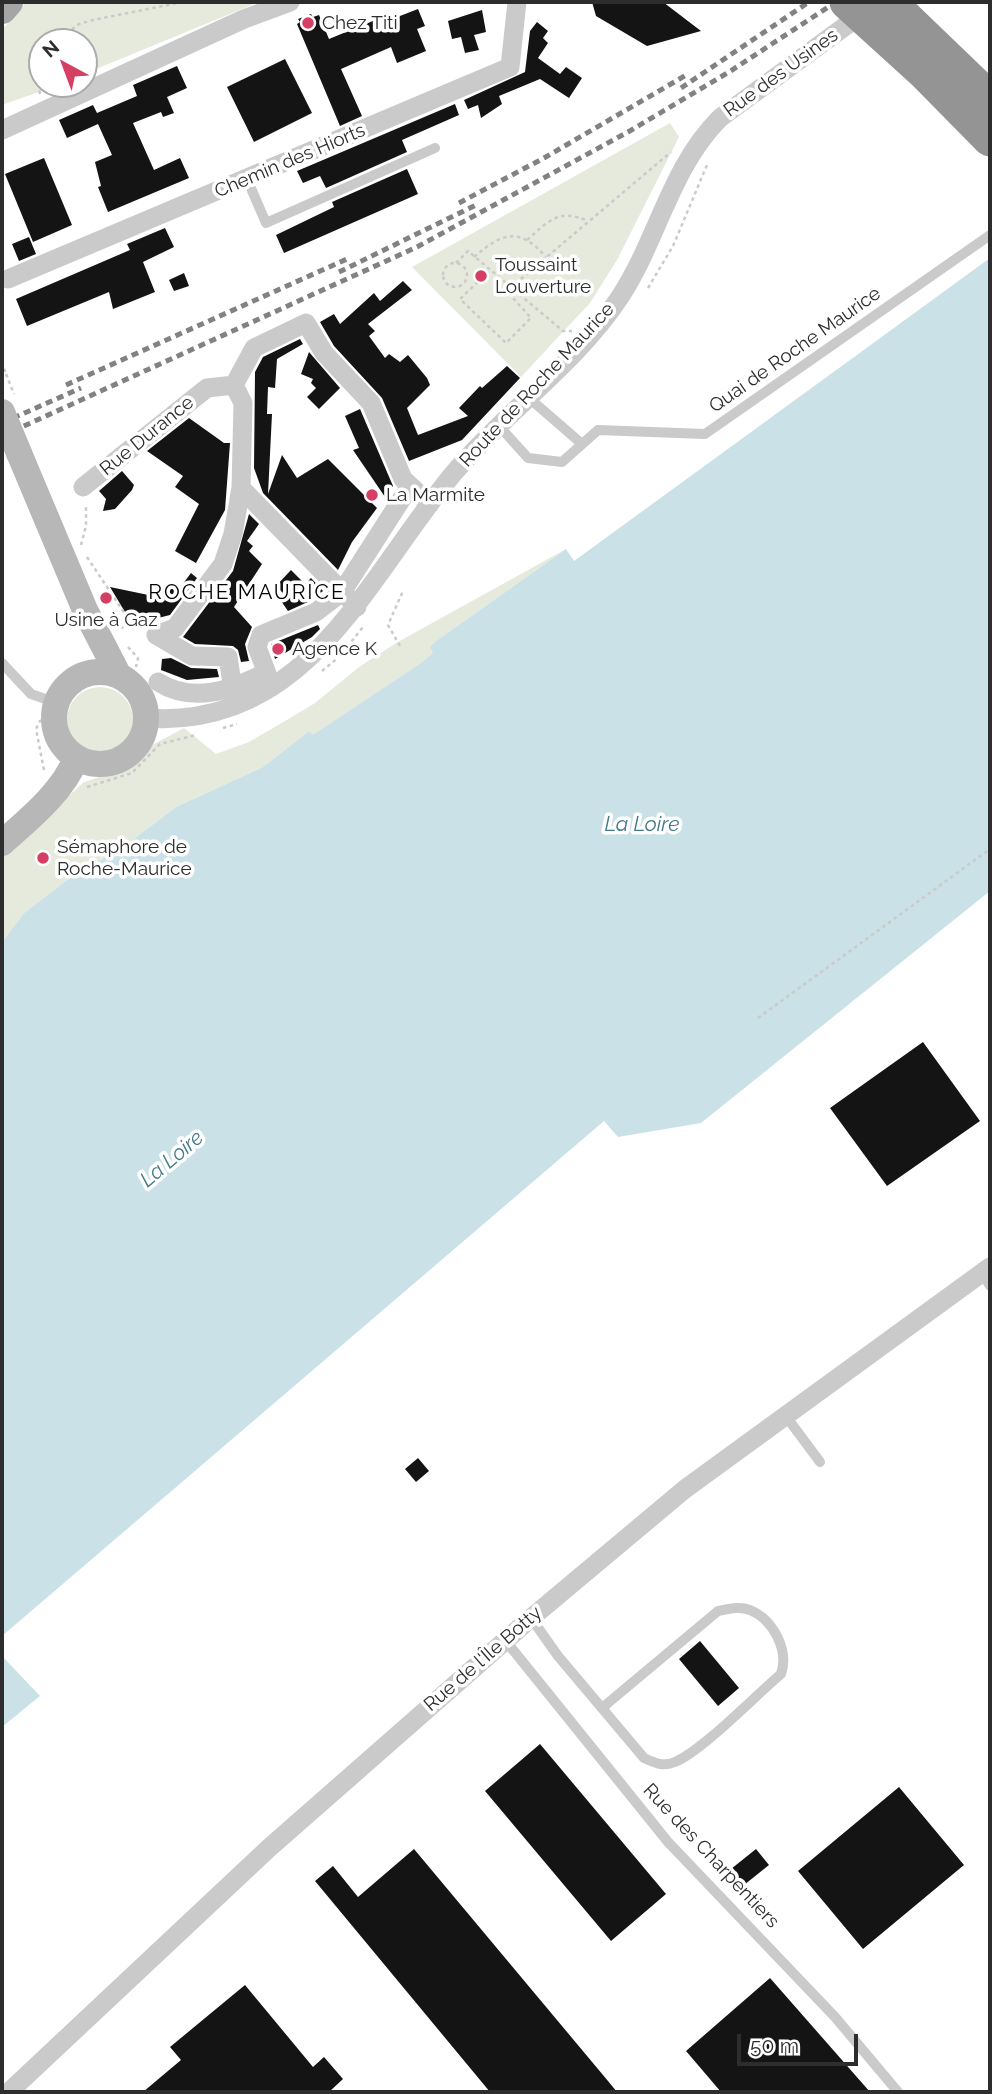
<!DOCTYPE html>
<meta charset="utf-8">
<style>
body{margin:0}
#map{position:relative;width:992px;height:2094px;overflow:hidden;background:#fff;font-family:Raleway,sans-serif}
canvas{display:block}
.frame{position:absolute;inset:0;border:4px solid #2d2d2d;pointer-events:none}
.north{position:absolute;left:28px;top:28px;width:70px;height:70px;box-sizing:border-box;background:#fff;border:2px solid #ababab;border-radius:50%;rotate:319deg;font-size:19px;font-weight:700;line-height:28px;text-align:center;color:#2d2d2d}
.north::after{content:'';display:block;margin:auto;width:24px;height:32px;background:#d53f63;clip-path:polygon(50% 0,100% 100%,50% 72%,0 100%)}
.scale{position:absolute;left:737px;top:2034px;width:121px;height:32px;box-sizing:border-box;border:4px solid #2d2d2d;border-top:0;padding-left:9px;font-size:21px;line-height:24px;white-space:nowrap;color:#2d2d2d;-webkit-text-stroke:5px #fff;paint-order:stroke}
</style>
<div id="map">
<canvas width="992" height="2094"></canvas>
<div class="frame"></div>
<div class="north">N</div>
<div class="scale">50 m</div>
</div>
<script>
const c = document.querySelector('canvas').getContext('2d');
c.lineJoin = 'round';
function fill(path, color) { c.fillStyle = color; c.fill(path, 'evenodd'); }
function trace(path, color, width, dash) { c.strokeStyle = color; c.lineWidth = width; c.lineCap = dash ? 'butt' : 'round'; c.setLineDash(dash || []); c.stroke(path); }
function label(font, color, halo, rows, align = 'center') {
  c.font = font + ' Raleway,sans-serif'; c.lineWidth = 7; c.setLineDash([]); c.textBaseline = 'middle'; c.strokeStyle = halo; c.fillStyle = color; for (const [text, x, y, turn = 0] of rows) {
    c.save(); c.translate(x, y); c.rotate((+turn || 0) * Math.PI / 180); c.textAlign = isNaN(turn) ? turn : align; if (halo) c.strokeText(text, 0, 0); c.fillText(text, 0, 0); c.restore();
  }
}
fill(new Path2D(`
 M 26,2 L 259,2 L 84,74 L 84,42 L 42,42 L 42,84 L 61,84 L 2,105 L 2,30 Z
 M 670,123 L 679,137 L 617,260 L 590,303 L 521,377 L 412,267 Z
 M 566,549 L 436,641 L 433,653 L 418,665 L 313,736 L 309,731 L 263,767 L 176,807 L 115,853 L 80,870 L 24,913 L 2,942 L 2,856 L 84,782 L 134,766 L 154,744 L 184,728 L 216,754 L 249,742 L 285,721 L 315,703 L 359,667 L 396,643 Z
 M67 720a33 33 0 1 1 66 0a33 33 0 1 1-66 0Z`), '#e6eadc');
fill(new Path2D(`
 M 990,258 L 990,891 L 701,1123 L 618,1137 L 604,1121 L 2,1636 L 2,942 L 24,913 L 80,870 L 115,853 L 176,807 L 263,767 L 309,731 L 313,735 L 418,665 L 433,653 L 430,647 L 436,641 L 566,549 L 574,561 Z
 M 2,1656 L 40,1696 L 2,1727 Z`), '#cae1e8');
fill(new Path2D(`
 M 592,2 L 663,2 L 701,31 L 647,46 L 596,16 Z
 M 418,9 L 425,26 L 417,29 L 426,51 L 397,63 L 391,47 L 341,69 L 362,116 L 340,126 L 297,24 L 300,22 L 298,19 L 311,14 L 313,17 L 319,15 L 329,39 L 385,16 L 387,21 Z
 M 482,10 L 486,32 L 474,35 L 479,50 L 465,53 L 461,37 L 452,39 L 448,21 Z
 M 537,22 L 548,31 L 543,38 L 548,43 L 538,58 L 560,74 L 566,67 L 582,78 L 569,98 L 540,79 L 499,96 L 502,104 L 481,118 L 478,105 L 468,109 L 464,100 L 525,72 L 530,31 Z
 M 285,59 L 312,113 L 254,142 L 227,87 Z
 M 177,66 L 187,88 L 167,97 L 174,113 L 163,117 L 161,112 L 133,123 L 154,170 L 180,158 L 189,178 L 108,212 L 98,187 L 101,186 L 95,162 L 112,155 L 98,124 L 67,138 L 59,120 L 93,105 L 97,113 L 137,96 L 133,85 Z
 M 455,104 L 459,115 L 402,140 L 407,152 L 326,188 L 320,176 L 303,183 L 297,171 Z
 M 44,158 L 72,225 L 33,242 L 5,174 Z
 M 407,169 L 418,194 L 284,253 L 276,235 L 334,207 L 332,202 Z
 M 165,228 L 174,247 L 143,262 L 155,292 L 113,309 L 109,292 L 27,326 L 16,299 L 130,250 L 127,244 Z
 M 29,237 L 36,254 L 19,261 L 12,244 Z
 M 184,273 L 189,286 L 174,291 L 169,280 Z
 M 403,281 L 412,290 L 368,324 L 375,331 L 369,336 L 385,358 L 389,354 L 400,362 L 408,355 L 427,378 L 430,385 L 407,408 L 418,435 L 468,416 L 459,408 L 480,386 L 482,388 L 507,366 L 520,378 L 462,440 L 409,461 L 382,398 L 334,346 L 320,322 L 334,314 L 340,324 L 374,293 L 380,301 Z
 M 300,339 L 303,344 L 277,359 L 275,388 L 268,387 L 267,414 L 272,414 L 268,494 L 282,455 L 297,478 L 328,459 L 377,508 L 352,542 L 338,570 L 263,493 L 254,468 L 255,372 L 263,357 Z
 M 309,352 L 340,388 L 319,409 L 307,397 L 316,388 L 311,383 L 313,379 L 301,374 Z
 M 360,409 L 393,486 L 385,497 L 353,450 L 359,448 L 345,416 Z
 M 189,418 L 224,443 L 230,443 L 225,510 L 196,563 L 175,551 L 199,504 L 175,487 L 183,476 L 147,451 Z
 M 122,471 L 134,485 L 132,490 L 115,509 L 103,511 L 106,499 L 99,491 Z
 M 249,514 L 259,524 L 247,541 L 253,546 L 249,551 L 262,564 L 234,607 L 252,627 L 245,644 L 249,661 L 241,662 L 238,650 L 233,646 L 195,644 L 183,637 L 233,571 Z
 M 291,570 L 305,584 L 311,578 L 323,591 L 310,601 L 288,611 L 279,598 L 284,594 L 276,586 Z
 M 191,573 L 197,578 L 170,615 L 158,618 L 125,612 L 110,587 L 158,597 L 160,593 L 182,585 Z
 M 318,625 L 320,629 L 312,637 L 275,659 L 271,644 Z
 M 171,658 L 191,668 L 217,669 L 219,677 L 187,680 L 161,670 L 162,659 Z
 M 923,1042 L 980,1121 L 887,1186 L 830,1108 Z
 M 418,1458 L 429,1471 L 416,1482 L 405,1469 Z
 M 700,1641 L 739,1688 L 718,1706 L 679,1659 Z
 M 540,1744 L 666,1894 L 611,1941 L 485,1791 Z
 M 899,1787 L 964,1865 L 863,1949 L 798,1871 Z
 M 414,1849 L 608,2081 L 617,2092 L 490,2092 L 315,1881 L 333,1866 L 358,1897 Z
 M 756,1849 L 769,1865 L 744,1885 L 731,1869 Z
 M 770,1978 L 870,2092 L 721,2092 L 686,2051 Z
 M 245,1985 L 313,2067 L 324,2057 L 343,2079 L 329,2092 L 143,2092 L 181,2060 L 170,2047 Z`), '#141414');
trace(new Path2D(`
 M 55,42 L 79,24 L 93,20 L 183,2
 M 40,94 L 38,81 L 42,62
 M 527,240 C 549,221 558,208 588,221
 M 474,257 C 502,233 519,226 546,257
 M443 275a12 12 0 1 1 24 0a12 12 0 1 1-24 0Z
 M 456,263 L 468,251 L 563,331 L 572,331
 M 488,272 L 460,299 L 506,343 L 531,318 L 512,297 L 510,288
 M 510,288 L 671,152
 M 648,288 L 673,246 L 707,165
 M 2,362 L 6,374
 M 81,545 L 86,526 L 86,504
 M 87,557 L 125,614 L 140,625
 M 120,628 L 140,625
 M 400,646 L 388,625 L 403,591
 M 128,647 L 138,658 L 136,667
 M 322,671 L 339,657 L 363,627
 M 223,728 L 237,724
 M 44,770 L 36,729 L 40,721 L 54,717
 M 87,787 L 132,773 L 160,744 L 196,735
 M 758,1018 L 990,849`), '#cacaca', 2.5, [3.5, 3.5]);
trace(new Path2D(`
 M 247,179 L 266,223 L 435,148
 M 529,398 L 582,444
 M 500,427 L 528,458 L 562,462 L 598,430 L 705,434 L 990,235
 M 2,663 L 31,694 L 57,703
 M 982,1273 L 990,1286
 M 785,1415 L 820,1462
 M 531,1618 L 558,1656 L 644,1758 C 655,1763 663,1767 675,1762 C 702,1751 756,1695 781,1674 C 789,1651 774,1620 750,1610 C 739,1606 729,1609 718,1611 L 602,1708
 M 505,1640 L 668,1842 L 835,2017 L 898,2092`), '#cacaca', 10);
trace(new Path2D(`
 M 2,130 L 244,19 L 290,2
 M 8,279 L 510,67 L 517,2
 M 234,385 L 254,348 L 306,323 L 324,353 L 371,403 L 403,479 L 430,504
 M 83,487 L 207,388 L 234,385 L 243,403 L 241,488 L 357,607
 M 156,635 L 175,628 L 223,564 L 233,534 L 241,488
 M 156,635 L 192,656 L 228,657 L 233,690
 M 158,682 C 193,704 231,690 265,673
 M 272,687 L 257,647 L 261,635 L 316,612 L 342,592 L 410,486
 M 146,718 C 307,730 367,577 453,474 C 505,412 575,365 620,297 C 658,239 670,168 720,118 L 866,11
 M 9,2092 L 269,1848 L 531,1618 L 685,1489 L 990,1267`), '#cacaca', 19);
trace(new Path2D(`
 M 19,453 L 85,610 L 119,676
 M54 718a46 46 0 1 1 92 0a46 46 0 1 1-92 0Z
 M 2,843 C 28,820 64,791 76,758`), '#b7b7b7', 26);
trace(new Path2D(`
 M 2,9 L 8,2`), '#a5a5a5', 30);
trace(new Path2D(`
 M 681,88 L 809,2
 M 459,203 L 544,158 L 688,74
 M 339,272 L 478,204
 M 66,385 L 347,259
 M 2,423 L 81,388
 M 2,436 L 417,247 L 628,132 L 729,72 L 836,2`), '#828282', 5, [7, 5]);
trace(new Path2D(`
 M 6,374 L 14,394`), '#cacaca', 2.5, [3.5, 3.5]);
trace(new Path2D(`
 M 2,412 L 19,453`), '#b7b7b7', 26);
trace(new Path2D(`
 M 847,2 L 924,72 L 990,139
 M 889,2 L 990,99`), '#949494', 35);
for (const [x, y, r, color] of [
 [308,23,7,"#d53f63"],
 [481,276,7,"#d53f63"],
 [372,495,7,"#d53f63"],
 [106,598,7,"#d53f63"],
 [278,649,7,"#d53f63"],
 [43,858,7,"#d53f63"]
]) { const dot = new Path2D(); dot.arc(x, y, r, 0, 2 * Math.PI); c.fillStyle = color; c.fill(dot); trace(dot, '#fff', 2.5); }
label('19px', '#2d2d2d', '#fff', [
 ["Chez Titi",322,23],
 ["Toussaint",495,265],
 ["Louverture",495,287],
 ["La Marmite",386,495],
 ["Usine à Gaz",106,620,"center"],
 ["Agence K",292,649],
 ["Sémaphore de",57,847],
 ["Roche-Maurice",57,869]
], 'left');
label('19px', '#2d2d2d', '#fff', [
 ["Rue des Usines",781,73,-36],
 ["Chemin des Hiorts",290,161,-23],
 ["Quai de Roche Maurice",795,350,-35],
 ["Route de Roche Maurice",537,385,-47],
 ["Rue Durance",147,436,-39],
 ["Rue de l'Île Botty",483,1659,-41],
 ["Rue des Charpentiers",711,1856,47]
]);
c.letterSpacing = '2px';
label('21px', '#000', '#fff', [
 ["ROCHE MAURICE",247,593]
]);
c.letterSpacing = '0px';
label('italic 21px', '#437988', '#fff', [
 ["La Loire",642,825],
 ["La Loire",172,1159,-40]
]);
</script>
